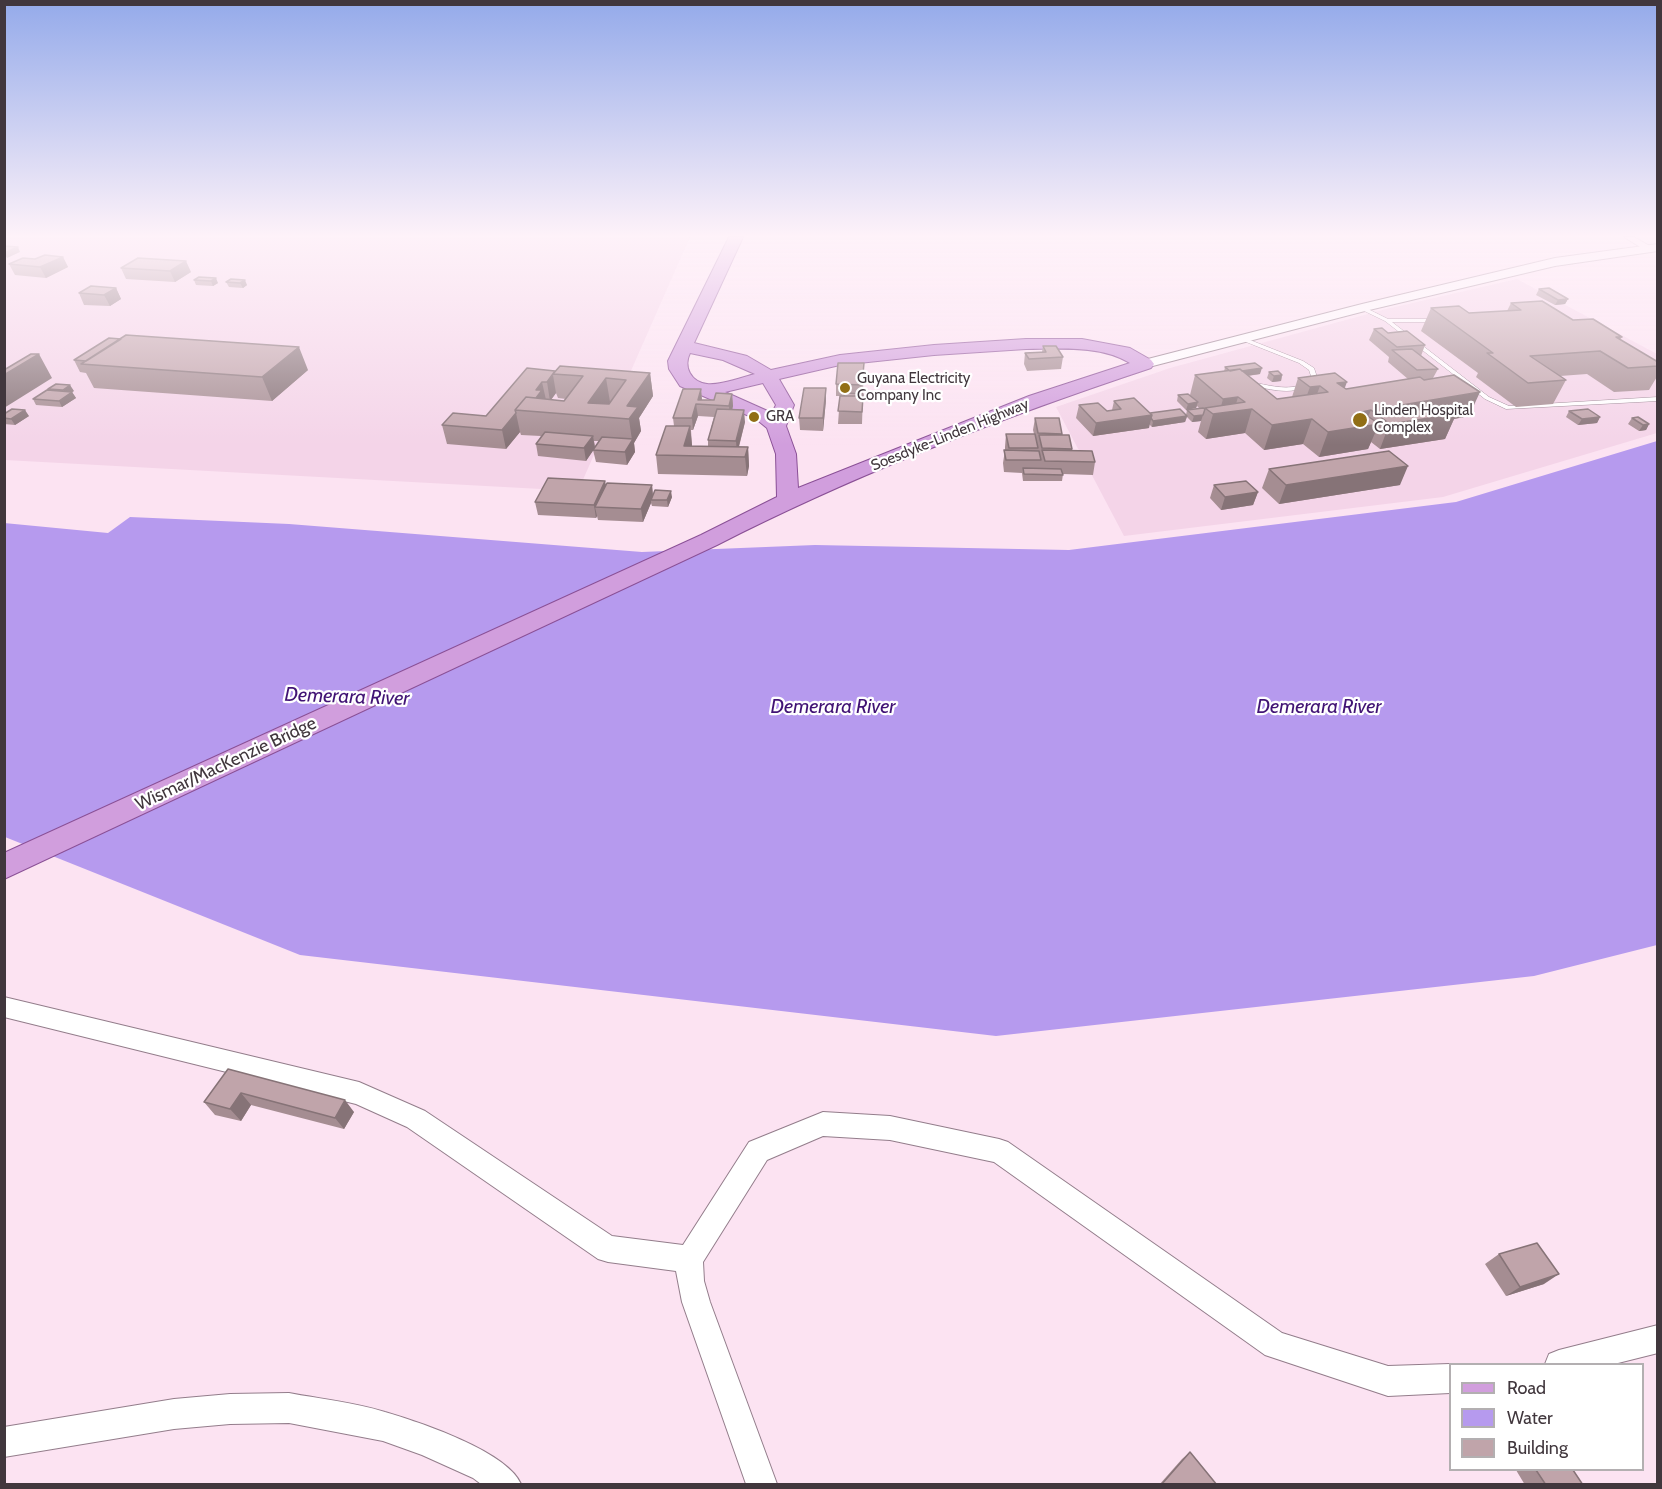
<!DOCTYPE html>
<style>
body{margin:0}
#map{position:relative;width:1662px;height:1489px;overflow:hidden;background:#fce3f2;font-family:Cabin,sans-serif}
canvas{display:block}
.frame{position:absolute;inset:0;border:6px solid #41373d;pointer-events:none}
.legend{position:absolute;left:1449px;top:1363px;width:195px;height:108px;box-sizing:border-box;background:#fff;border:2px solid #b3afb1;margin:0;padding:8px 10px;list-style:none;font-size:18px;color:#41373d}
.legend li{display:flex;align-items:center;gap:12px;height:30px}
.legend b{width:30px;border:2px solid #b3afb1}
</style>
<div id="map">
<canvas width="1662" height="1489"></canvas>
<div class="frame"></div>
<ul class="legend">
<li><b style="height:8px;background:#d19edd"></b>Road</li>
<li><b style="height:16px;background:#b69aee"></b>Water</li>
<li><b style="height:16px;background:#c0a4aa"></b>Building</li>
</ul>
</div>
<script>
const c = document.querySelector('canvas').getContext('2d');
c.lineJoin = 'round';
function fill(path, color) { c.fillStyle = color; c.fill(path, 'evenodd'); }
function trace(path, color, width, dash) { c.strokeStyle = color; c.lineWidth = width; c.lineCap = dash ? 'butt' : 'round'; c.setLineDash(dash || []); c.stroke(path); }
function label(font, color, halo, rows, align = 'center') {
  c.font = font + ' Cabin,sans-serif'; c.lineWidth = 4.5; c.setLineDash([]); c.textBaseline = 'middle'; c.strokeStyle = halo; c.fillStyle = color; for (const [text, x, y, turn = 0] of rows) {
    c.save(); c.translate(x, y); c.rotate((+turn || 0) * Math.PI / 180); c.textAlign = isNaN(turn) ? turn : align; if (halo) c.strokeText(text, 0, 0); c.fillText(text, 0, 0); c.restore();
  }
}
fill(new Path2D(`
 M 4,237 L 690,237 L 578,491 L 5,460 Z
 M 1517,279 L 1657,354 L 1657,433 L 1443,497 L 1124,536 L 1056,407 L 1170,368 L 1386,309 Z`), '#f4d4e8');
fill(new Path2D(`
 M 1657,441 L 1657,945 L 1534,976 L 996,1036 L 300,955 L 5,837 L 4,523 L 108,533 L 130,517 L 289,524 L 642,552 L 815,545 L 1069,550 L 1456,502 Z`), '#b69aee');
const service = new Path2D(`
 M 1362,306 L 1388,319 L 1437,319 L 1438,320 L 1435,322 L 1392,322 L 1489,397 L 1509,406 L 1658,397 L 1658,401 L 1506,409 L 1485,399 L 1385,321 L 1360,309 L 1360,307 Z
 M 1241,338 L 1245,338 L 1303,361 L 1314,368 L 1318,380 C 1299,396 1276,391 1254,386 L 1254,384 L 1256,383 C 1276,387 1295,392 1312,379 L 1309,370 L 1299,363 L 1241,340 Z`);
const minor = new Path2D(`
 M 1624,237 L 1634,237 L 1653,248 L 1645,250 Z
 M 4,997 L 359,1082 L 425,1111 L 612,1236 L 683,1245 L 749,1142 L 823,1112 L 890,1116 L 999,1139 L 1008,1142 L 1282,1333 L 1388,1366 L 1450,1364 L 1450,1393 L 1388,1396 L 1265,1355 L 994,1162 L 890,1140 L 823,1136 L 767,1160 L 703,1262 L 704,1281 L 710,1302 L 777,1484 L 746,1484 L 682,1302 L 676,1271 L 608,1262 L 598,1259 L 407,1127 L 356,1104 L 4,1017 Z
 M 1658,1325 L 1658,1353 L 1614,1364 L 1545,1364 L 1549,1354 L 1559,1350 Z
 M 289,1393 C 320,1399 354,1402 385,1412 C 419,1422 507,1451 521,1484 L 481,1484 L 473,1478 L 422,1455 L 383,1441 L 289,1423 L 230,1424 L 174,1429 L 4,1457 L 4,1427 L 174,1399 L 230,1394 Z`);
const tertiary = new Path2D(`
 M 1658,244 L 1658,251 L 1555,266 L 1365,311 L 1145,368 L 1138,364 L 1140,361 L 1362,304 L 1555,258 Z`);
const primary = new Path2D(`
 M 729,237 L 743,237 L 694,343 L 747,356 L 771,370 L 840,355 L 934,345 L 1026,339 L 1082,339 L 1130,348 L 1151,360 L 1154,364 L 1151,368 C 1003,417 856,474 717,545 L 4,879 L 4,853 L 701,535 L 777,497 L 776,454 L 767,428 L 756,419 L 680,386 L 669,369 L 668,361 ZM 1026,349 C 1060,349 1100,345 1130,363 L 1029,396 L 798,488 L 796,454 L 786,426 L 794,405 L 779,379 L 840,365 L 934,355 ZM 690,353 L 723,360 L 755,374 C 743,377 718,386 707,384 C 691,382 683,367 690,353 ZM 763,383 L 776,405 L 772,413 L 725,392 Z`);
trace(service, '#937d8b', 1);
trace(minor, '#937d8b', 2);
trace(tertiary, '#937d8b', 2);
trace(primary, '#8a5096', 2);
fill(service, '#fff');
fill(minor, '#fff');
fill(tertiary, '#fff');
fill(primary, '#d19edd');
fill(new Path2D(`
 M 63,257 L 68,267 L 46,278 L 15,275 L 9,264 L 35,259 Z
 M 121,268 L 191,272 L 175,282 L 126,279 Z
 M 199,277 L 218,283 L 213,286 L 196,285 L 194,280 Z
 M 231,279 L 247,285 L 243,288 L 229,287 L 226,282 Z
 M 116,288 L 121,299 L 110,306 L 84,305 L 79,293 Z
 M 1539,289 L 1568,299 L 1565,304 L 1555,305 L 1536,295 Z
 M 1511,303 L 1573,320 L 1622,337 L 1620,340 L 1658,362 L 1658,375 L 1649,390 L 1614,392 L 1587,374 L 1560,376 L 1566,380 L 1553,404 L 1516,407 L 1476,377 L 1478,373 L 1421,331 L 1431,308 L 1469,313 L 1507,311 Z
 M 1374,329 L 1388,333 L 1425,345 L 1421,356 L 1438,369 L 1433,378 L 1469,416 L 1454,419 L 1445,439 L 1380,449 L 1371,442 L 1368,449 L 1319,457 L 1303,444 L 1264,450 L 1245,433 L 1206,439 L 1198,432 L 1201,421 L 1192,422 L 1187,417 L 1185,422 L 1152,427 L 1149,424 L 1149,428 L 1093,436 L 1076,418 L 1079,405 L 1107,411 L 1112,410 L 1114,401 L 1150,413 L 1186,415 L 1187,410 L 1199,408 L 1197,406 L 1196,408 L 1186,410 L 1177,401 L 1178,395 L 1190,395 L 1195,375 L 1224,372 L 1225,367 L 1260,374 L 1248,376 L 1277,399 L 1292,397 L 1298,378 L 1346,389 L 1408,379 L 1388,362 L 1389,357 L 1369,340 Z
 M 1043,346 L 1063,357 L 1061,369 L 1027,371 L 1024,364 L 1025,353 L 1042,352 Z
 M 74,360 L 308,370 L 272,401 L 94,388 L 86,373 L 80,372 Z
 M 864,363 L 862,424 L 838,424 L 840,396 L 836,396 L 836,384 Z
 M 555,371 L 650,373 L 653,396 L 639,418 L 641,431 L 634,443 L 635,452 L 627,465 L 596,462 L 593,450 L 586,461 L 538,456 L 536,444 L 541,436 L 521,435 L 520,432 L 506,449 L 447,444 L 442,425 L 486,416 ZM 556,393 L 558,398 L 566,399 L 564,401 L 551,400 ZM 594,441 L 599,441 L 595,447 Z
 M 1269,372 L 1282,375 L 1281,381 L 1272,382 L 1267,378 Z
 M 826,388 L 826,400 L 823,431 L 800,430 L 799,418 Z
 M 48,389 L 74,391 L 72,392 L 76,398 L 62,407 L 36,405 L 33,399 L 49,390 Z
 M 701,389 L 702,400 L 714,400 L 732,394 L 733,406 L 732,409 L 745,422 L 739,447 L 748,447 L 749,466 L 747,476 L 658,474 L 656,455 L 674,426 L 673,418 ZM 698,416 L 714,417 L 708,440 L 708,446 L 692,446 L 691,430 L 693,430 Z
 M 1569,411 L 1600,417 L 1597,423 L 1578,425 L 1566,417 Z
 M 4,414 L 29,416 L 15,425 L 4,424 Z
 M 1035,418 L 1062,434 L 1062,435 L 1072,449 L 1072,450 L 1095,462 L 1093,475 L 1063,474 L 1062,481 L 1023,481 L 1022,473 L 1004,472 L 1003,463 L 1005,450 L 1005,447 L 1006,434 L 1034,434 L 1033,430 Z
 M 1632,418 L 1649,424 L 1646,430 L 1639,431 L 1628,424 Z
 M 1269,469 L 1400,485 L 1279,504 L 1262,488 Z
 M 606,484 L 652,485 L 653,495 L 672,497 L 668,507 L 652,506 L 651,503 L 643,522 L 598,520 L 597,516 L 596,518 L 538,515 L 535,502 Z
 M 1214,485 L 1258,492 L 1253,505 L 1221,510 L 1210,498 Z
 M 228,1069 L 354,1112 L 344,1129 L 251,1105 L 241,1121 L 215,1115 L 204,1102 Z
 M 1499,1254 L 1544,1284 L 1506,1296 L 1485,1264 Z
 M 1190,1452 L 1217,1485 L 1159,1485 L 1182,1459 Z
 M 1516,1470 L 1573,1470 L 1583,1485 L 1525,1485 Z`), '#a58d92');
fill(new Path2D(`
 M 18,247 L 20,252 L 7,258 L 4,253 Z
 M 63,257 L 68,267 L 46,278 L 40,267 Z
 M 186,261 L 191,272 L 175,282 L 170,271 Z
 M 216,278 L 218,283 L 213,286 L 211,281 Z
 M 245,280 L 247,285 L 243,288 L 240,283 Z
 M 116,288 L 121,299 L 110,306 L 104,295 Z
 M 1568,299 L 1565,304 L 1555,305 L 1558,300 Z
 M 299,347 L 308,370 L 272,401 L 262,377 Z
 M 39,354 L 52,378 L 4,408 L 4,375 Z
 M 1262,368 L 1260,374 L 1230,378 L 1232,372 Z
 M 650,373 L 653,396 L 639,418 L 641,431 L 634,443 L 635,452 L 627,465 L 625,452 L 632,440 L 627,406 Z
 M 553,375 L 556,393 L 550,401 L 547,382 Z
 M 1282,375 L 1281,381 L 1272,382 L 1274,376 Z
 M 606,378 L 610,402 L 599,417 L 588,403 Z
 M 542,382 L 546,400 L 535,399 L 536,390 Z
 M 1347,382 L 1338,406 L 1337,383 Z
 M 70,385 L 74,391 L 72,392 L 76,398 L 62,407 L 59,401 L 66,396 L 63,390 Z
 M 1320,386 L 1311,410 L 1301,411 L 1310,387 Z
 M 826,388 L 826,400 L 823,431 L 823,418 Z
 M 701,389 L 702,402 L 698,400 Z
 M 1480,392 L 1469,416 L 1454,419 L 1445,439 L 1380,449 L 1396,406 Z
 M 732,394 L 733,406 L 730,418 L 729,406 Z
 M 1238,397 L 1234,411 L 1252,409 L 1245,433 L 1206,439 L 1213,414 L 1219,414 L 1223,399 Z
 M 1198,402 L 1196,408 L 1186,410 L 1188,404 Z
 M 696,404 L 698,416 L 693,430 L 692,418 Z
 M 25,410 L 29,416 L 15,425 L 11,419 Z
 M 744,410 L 745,422 L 737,453 L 736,441 Z
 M 1371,410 L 1364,426 L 1379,424 L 1368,449 L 1319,457 L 1328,432 L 1362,412 Z
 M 516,413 L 520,432 L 506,449 L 502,430 Z
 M 1152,415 L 1149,428 L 1093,436 L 1096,423 Z
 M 1203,415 L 1201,421 L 1192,422 L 1194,416 Z
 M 1187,416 L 1185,422 L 1152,427 L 1153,421 Z
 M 1600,417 L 1597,423 L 1578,425 L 1582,419 Z
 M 1312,419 L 1303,444 L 1264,450 L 1272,425 Z
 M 1649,424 L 1646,430 L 1639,431 L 1643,425 Z
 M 690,426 L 692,445 L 689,456 L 684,446 Z
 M 593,436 L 595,448 L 586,461 L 584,448 Z
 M 748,447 L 749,466 L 747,476 L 745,457 Z
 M 1408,466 L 1400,485 L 1279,504 L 1286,485 Z
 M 605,481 L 608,494 L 595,507 L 597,516 L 596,518 L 594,505 Z
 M 652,485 L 653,498 L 651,500 L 651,503 L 643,522 L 641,509 Z
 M 671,491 L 672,497 L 668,507 L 667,500 Z
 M 1258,492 L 1253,505 L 1221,510 L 1225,497 Z
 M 241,1093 L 251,1105 L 241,1121 L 230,1109 Z
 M 345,1100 L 354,1112 L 344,1129 L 335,1118 Z
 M 1559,1274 L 1544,1284 L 1506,1296 L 1520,1287 Z`), '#867377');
const building = new Path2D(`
 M 4,246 L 18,247 L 4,253 Z
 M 45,255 L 63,257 L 40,267 L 9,264 L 23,258 L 35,259 Z
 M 138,258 L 186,261 L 170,271 L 121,268 Z
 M 199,277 L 216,278 L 211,281 L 194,280 Z
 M 231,279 L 245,280 L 240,283 L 226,282 Z
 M 91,286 L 116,288 L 104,295 L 79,293 Z
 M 1549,288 L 1568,299 L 1558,300 L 1539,289 Z
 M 1542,301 L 1573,320 L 1593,319 L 1622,337 L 1616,337 L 1658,362 L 1658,366 L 1628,368 L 1600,351 L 1530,356 L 1566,380 L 1528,383 L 1487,353 L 1493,353 L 1431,308 L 1459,306 L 1469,313 L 1521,310 L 1511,303 Z
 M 1382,328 L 1388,333 L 1407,331 L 1425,345 L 1397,347 L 1374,329 Z
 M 126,335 L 299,347 L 262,377 L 81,364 Z
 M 109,338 L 121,339 L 86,361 L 74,360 Z
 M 1043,346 L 1056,346 L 1063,357 L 1029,359 L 1025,353 L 1046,352 Z
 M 1412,349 L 1438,369 L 1417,370 L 1392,350 Z
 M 31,354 L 39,354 L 4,375 L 4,370 Z
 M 838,363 L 864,363 L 862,385 L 836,384 Z
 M 1255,363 L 1262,368 L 1242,371 L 1240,369 L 1230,371 L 1225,367 Z
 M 560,366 L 650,373 L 627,406 L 638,407 L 629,419 L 515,410 L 526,397 L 564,401 L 583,376 L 553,374 ZM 606,378 L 626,380 L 609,404 L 588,403 Z
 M 527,368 L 555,371 L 547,382 L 542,382 L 536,390 L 542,390 L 536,398 L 526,397 L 515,410 L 516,413 L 502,430 L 442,425 L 453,413 L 486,416 Z
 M 1240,369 L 1277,399 L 1328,392 L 1320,386 L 1310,387 L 1298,378 L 1335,373 L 1347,382 L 1337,383 L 1346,389 L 1420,377 L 1424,380 L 1454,375 L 1480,392 L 1396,406 L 1404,412 L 1444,406 L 1456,414 L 1390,424 L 1371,410 L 1362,412 L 1379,424 L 1328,432 L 1312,419 L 1272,425 L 1252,409 L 1213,414 L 1205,408 L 1245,402 L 1238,397 L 1223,399 L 1195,375 Z
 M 1278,371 L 1282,375 L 1274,376 L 1269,372 Z
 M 56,384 L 70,385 L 63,390 L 48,389 Z
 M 804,388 L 826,388 L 823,418 L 799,418 Z
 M 683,389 L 701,389 L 698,400 L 714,400 L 716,393 L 732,394 L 729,406 L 696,404 L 692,418 L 673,418 Z
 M 47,390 L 72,392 L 59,401 L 33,399 Z
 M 845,393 L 863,394 L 863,396 L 844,396 Z
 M 1188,394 L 1198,402 L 1188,404 L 1178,395 Z
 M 840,396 L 863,396 L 862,412 L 838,411 Z
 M 1134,398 L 1152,415 L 1096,423 L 1079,405 L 1098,403 L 1107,411 L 1121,409 L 1114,401 Z
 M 1203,408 L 1205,409 L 1203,415 L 1194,416 L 1187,410 Z
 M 12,409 L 25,410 L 11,419 L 4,418 L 4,414 Z
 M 717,409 L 744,410 L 736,441 L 708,440 Z
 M 1180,409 L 1187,416 L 1153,421 L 1151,418 L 1152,415 L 1150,413 Z
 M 1588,409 L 1600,417 L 1582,419 L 1569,411 Z
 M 1638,417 L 1649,424 L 1643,425 L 1632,418 Z
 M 1035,418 L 1059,418 L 1062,434 L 1038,433 Z
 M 666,426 L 690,426 L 684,446 L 748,447 L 745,457 L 656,455 Z
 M 545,432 L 593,436 L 584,448 L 536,444 Z
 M 1006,434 L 1035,434 L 1038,448 L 1009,448 Z
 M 1039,435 L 1069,435 L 1072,449 L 1042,448 Z
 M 602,437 L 633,439 L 625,452 L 593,450 Z
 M 1004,450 L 1039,451 L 1041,460 L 1006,460 Z
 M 1042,450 L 1092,451 L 1095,462 L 1045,461 Z
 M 1389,451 L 1408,466 L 1286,485 L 1269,469 Z
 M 1023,468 L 1061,469 L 1063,475 L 1024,474 Z
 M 548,478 L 605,481 L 594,505 L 535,502 Z
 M 1246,481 L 1258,492 L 1225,497 L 1214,485 Z
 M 607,483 L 652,485 L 641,509 L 595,507 Z
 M 655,490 L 671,491 L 667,500 L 651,500 Z
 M 228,1069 L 345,1100 L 335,1118 L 241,1093 L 230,1109 L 204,1102 Z
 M 1537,1243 L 1559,1274 L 1520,1287 L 1499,1254 Z
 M 1190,1452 L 1217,1485 L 1161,1485 Z
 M 1536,1470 L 1573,1470 L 1583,1485 L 1546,1485 Z`);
fill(building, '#c0a4aa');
trace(building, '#867377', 1.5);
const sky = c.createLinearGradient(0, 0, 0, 445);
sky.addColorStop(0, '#94aaea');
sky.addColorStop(0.53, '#fef2f9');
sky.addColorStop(1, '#fef2f900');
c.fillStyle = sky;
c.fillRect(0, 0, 1662, 445);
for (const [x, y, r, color] of [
 [845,388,6,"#916e15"],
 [754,417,6,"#916e15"],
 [1360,420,8,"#916e15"]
]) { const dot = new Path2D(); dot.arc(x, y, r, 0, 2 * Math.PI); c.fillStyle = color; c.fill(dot); trace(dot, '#fff', 2); }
label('15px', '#41373d', '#fff', [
 ["Guyana Electricity",857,379],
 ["Company Inc",857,396],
 ["Linden Hospital",1374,411],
 ["Complex",1374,428],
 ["GRA",766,417]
], 'left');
label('15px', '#41373d', '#fff', [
 ["Soesdyke-Linden Highway",950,435,-22]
]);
label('18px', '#41373d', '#fff', [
 ["Wismar/MacKenzie Bridge",226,764,-25]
]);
label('italic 20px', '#411374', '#fff', [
 ["Demerara River",347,697,2],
 ["Demerara River",833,707],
 ["Demerara River",1319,707]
]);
</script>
